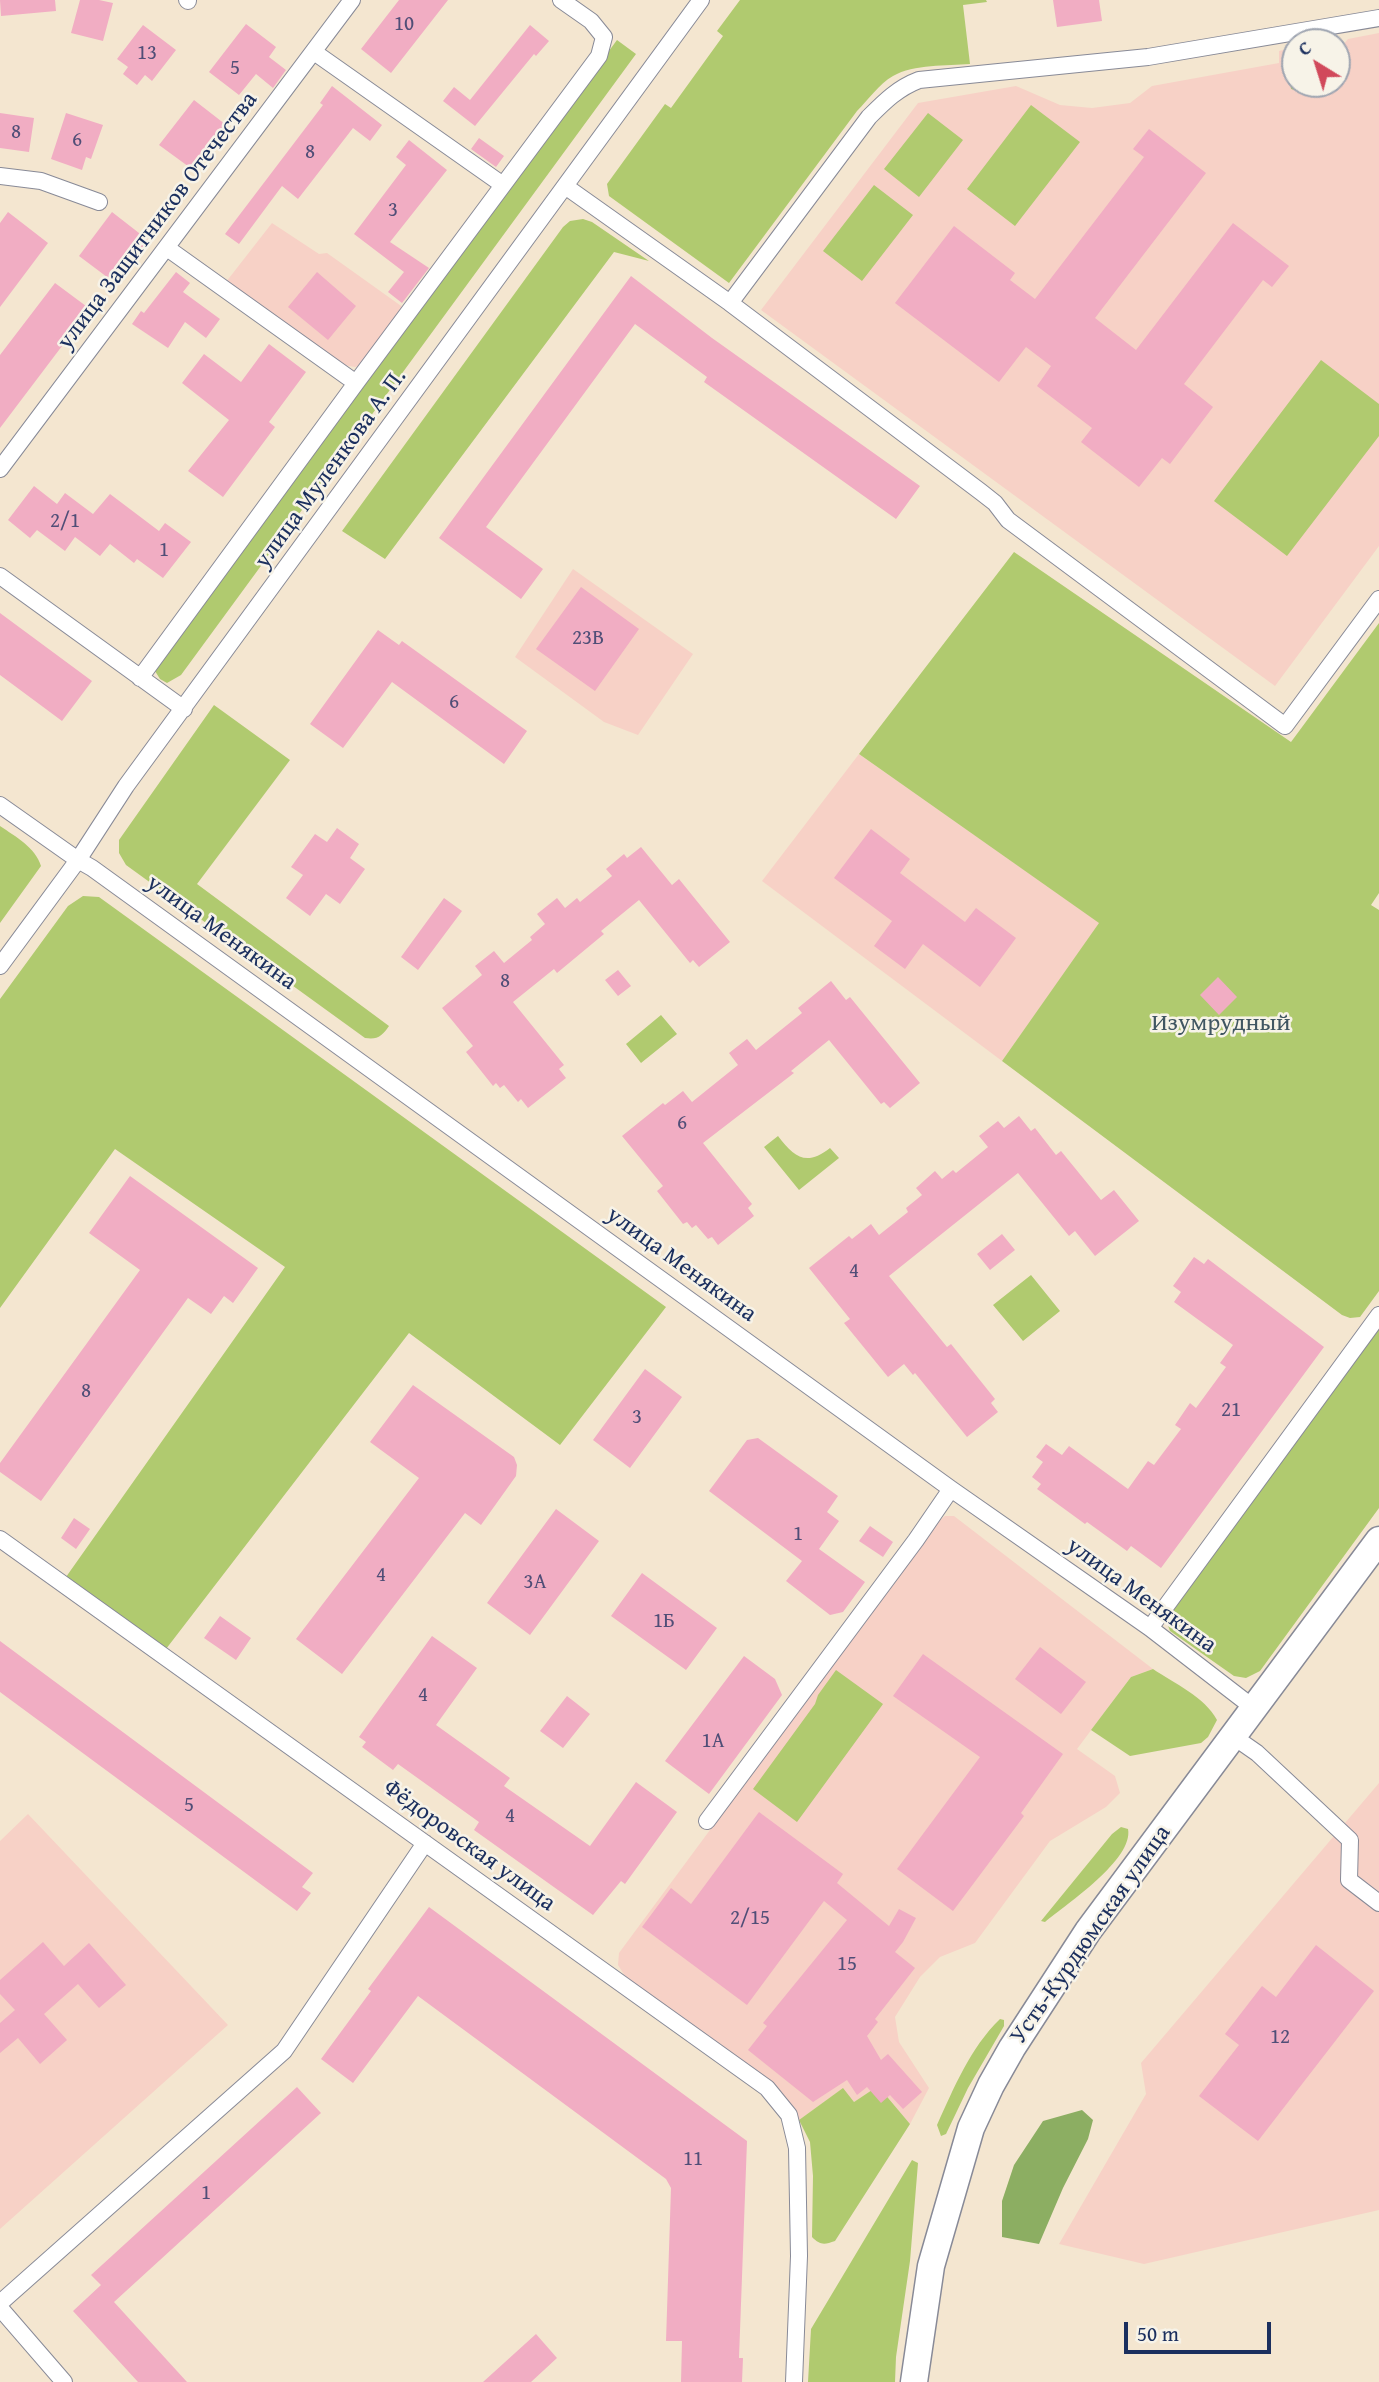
<!DOCTYPE html>
<meta charset="utf-8">
<style>
body{margin:0}
#map{position:relative;width:1379px;height:2382px;overflow:hidden;background:#f4e6d0;font-family:"Gentium Book Plus",serif}
canvas{display:block}
.north{position:absolute;left:1281px;top:28px;width:70px;height:70px;box-sizing:border-box;background:#f7f3e8;border:2px solid #9fa5b1;border-radius:50%;rotate:322deg;font-size:19px;font-weight:700;line-height:28px;text-align:center;color:#1b2f5e}
.north::after{content:'';display:block;margin:auto;width:24px;height:32px;background:#d1495b;clip-path:polygon(50% 0,100% 100%,50% 72%,0 100%)}
.scale{position:absolute;left:1124px;top:2322px;width:147px;height:32px;box-sizing:border-box;border:4px solid #1b2f5e;border-top:0;padding-left:9px;font-size:21px;line-height:24px;white-space:nowrap;color:#1b2f5e;-webkit-text-stroke:5px #f7f3e8;paint-order:stroke}
</style>
<div id="map">
<canvas width="1379" height="2382"></canvas>
<div class="north">С</div>
<div class="scale">50 m</div>
</div>
<script>
const c = document.querySelector('canvas').getContext('2d');
c.lineJoin = 'round';
function fill(path, color) { c.fillStyle = color; c.fill(path, 'evenodd'); }
function trace(path, color, width, dash) { c.strokeStyle = color; c.lineWidth = width; c.lineCap = dash ? 'butt' : 'round'; c.setLineDash(dash || []); c.stroke(path); }
function label(font, color, halo, rows, align = 'center') {
  c.font = font + ' "Gentium Book Plus",serif'; c.lineWidth = 5; c.setLineDash([]); c.textBaseline = 'middle'; c.strokeStyle = halo; c.fillStyle = color; for (const [text, x, y, turn = 0] of rows) {
    c.save(); c.translate(x, y); c.rotate((+turn || 0) * Math.PI / 180); c.textAlign = isNaN(turn) ? turn : align; if (halo) c.strokeText(text, 0, 0); c.fillText(text, 0, 0); c.restore();
  }
}
fill(new Path2D(`
 M 1379,33 L 1379,546 L 1275,686 L 761,310 L 918,103 L 1016,86 L 1060,105 L 1092,108 L 1130,103 L 1152,86 L 1279,63 L 1279,51 L 1288,49 L 1291,89 L 1303,92 L 1310,84 L 1337,84 L 1337,52 L 1348,39 Z
 M 272,223 L 319,254 L 327,253 L 404,308 L 365,364 L 355,367 L 343,365 L 226,282 Z
 M 573,569 L 693,654 L 638,735 L 604,722 L 515,657 Z
 M 859,754 L 1100,923 L 1002,1061 L 762,881 Z
 M 945,1516 L 954,1516 L 1153,1669 L 1131,1677 L 1077,1749 L 1115,1776 L 1120,1793 L 1106,1807 L 1050,1841 L 975,1943 L 940,1957 L 920,1977 L 895,2017 L 899,2042 L 929,2088 L 910,2124 L 878,2086 L 854,2102 L 842,2089 L 799,2120 L 770,2084 L 730,2051 L 625,1976 L 618,1965 L 619,1953 L 937,1523 Z
 M 1379,1783 L 1379,2210 L 1144,2264 L 1059,2244 L 1146,2094 L 1141,2063 Z
 M 28,1814 L 228,2025 L 0,2229 L 0,1841 Z`), '#f7d1c6');
fill(new Path2D(`
 M 740,0 L 986,0 L 987,2 L 963,5 L 970,64 C 947,66 914,64 893,76 C 879,84 868,100 857,111 L 729,283 L 609,196 L 607,184 L 665,104 L 671,108 L 723,36 L 717,31 Z
 M 617,40 L 636,54 L 181,675 L 167,683 L 160,679 L 155,671 L 160,662 Z
 M 1295,48 L 1295,84 L 1310,84 L 1303,92 L 1291,89 L 1288,49 Z
 M 1031,105 L 1080,142 L 1015,226 L 967,189 Z
 M 928,113 L 963,140 L 919,197 L 884,169 Z
 M 874,185 L 913,215 L 862,281 L 823,251 Z
 M 583,219 L 592,222 L 649,261 L 614,252 L 385,559 L 342,531 L 563,227 L 570,221 Z
 M 1321,360 L 1379,404 L 1379,436 L 1287,556 L 1214,501 Z
 M 1014,552 L 1291,742 L 1379,623 L 1379,893 L 1371,905 L 1379,910 L 1379,1291 L 1360,1317 L 1350,1318 L 1342,1315 L 1002,1061 L 1099,923 L 859,754 Z
 M 214,705 L 290,760 L 197,884 L 389,1026 C 382,1036 378,1040 365,1038 L 126,865 L 119,853 L 119,840 Z
 M 0,826 C 16,837 35,847 41,866 L 0,923 Z
 M 83,896 L 99,897 L 666,1307 L 560,1445 L 409,1333 L 166,1649 L 66,1577 L 285,1267 L 115,1149 L 0,1308 L 0,999 L 68,906 Z
 M 661,1015 L 677,1034 L 641,1063 L 626,1044 Z
 M 778,1136 C 794,1157 806,1167 830,1148 L 839,1158 L 799,1190 L 764,1147 Z
 M 1031,1275 L 1060,1311 L 1023,1341 L 993,1305 Z
 M 1379,1326 L 1379,1508 L 1260,1671 L 1246,1678 L 1234,1676 L 1170,1631 L 1167,1623 L 1169,1615 Z
 M 1153,1669 C 1174,1683 1205,1697 1217,1720 L 1208,1737 L 1201,1743 L 1130,1756 L 1091,1730 L 1131,1677 Z
 M 836,1670 L 883,1704 L 797,1822 L 753,1789 L 815,1704 L 818,1695 Z
 M 1121,1827 L 1128,1829 C 1134,1859 1067,1904 1045,1922 L 1041,1921 L 1112,1834 Z
 M 1000,2019 L 1004,2020 L 1004,2026 L 968,2088 L 946,2134 L 941,2136 L 937,2125 C 954,2088 970,2048 1000,2019 Z
 M 878,2086 L 910,2124 L 835,2241 C 824,2245 820,2245 812,2237 L 813,2176 L 810,2142 L 799,2120 L 843,2088 L 854,2102 Z
 M 912,2160 L 918,2163 L 910,2261 L 896,2357 L 895,2382 L 808,2382 L 811,2329 Z`), '#b0ca6f');
fill(new Path2D(`
 M 1082,2110 L 1093,2120 L 1088,2139 L 1063,2188 L 1039,2244 L 1002,2237 L 1002,2201 L 1014,2165 L 1043,2121 Z`), '#8cae62');
fill(new Path2D(`
 M 0,0 L 55,0 L 56,11 L 1,16 Z
 M 80,0 L 99,0 L 113,3 L 103,41 L 71,33 Z
 M 399,0 L 448,0 L 391,73 L 361,49 Z
 M 1053,0 L 1099,0 L 1102,21 L 1057,27 Z
 M 246,24 L 276,47 L 269,57 L 286,70 L 273,88 L 256,74 L 239,95 L 209,72 Z
 M 143,25 L 176,50 L 152,81 L 145,75 L 137,85 L 123,74 L 128,67 L 117,59 Z
 M 530,25 L 549,41 L 536,56 L 534,54 L 475,126 L 443,101 L 454,87 L 470,100 Z
 M 332,86 L 382,125 L 370,141 L 353,128 L 298,199 L 282,186 L 239,244 L 225,234 L 323,105 L 320,103 Z
 M 194,100 L 230,128 L 196,172 L 159,145 Z
 M 0,113 L 34,118 L 29,152 L 0,148 Z
 M 66,113 L 103,125 L 91,159 L 86,157 L 82,170 L 51,159 Z
 M 1149,129 L 1206,173 L 1095,318 L 1136,350 L 1233,223 L 1289,266 L 1272,287 L 1263,280 L 1184,384 L 1213,407 L 1170,464 L 1162,458 L 1139,487 L 1081,442 L 1092,428 L 1037,386 L 1051,366 L 1026,347 L 999,382 L 895,303 L 954,226 L 1015,273 L 1010,280 L 1035,299 L 1144,157 L 1133,149 Z
 M 479,138 L 504,156 L 496,167 L 471,149 Z
 M 409,140 L 447,170 L 390,242 L 429,268 L 402,303 L 388,292 L 404,272 L 354,234 L 406,165 L 396,157 Z
 M 8,212 L 48,243 L 0,307 L 0,223 Z
 M 112,212 L 148,240 L 115,283 L 79,256 Z
 M 176,272 L 190,283 L 183,292 L 220,319 L 206,338 L 185,322 L 168,348 L 132,324 L 141,311 L 144,313 Z
 M 317,272 L 356,306 L 328,340 L 288,307 Z
 M 631,276 L 712,338 L 920,486 L 896,519 L 704,382 L 707,377 L 635,324 L 486,527 L 543,569 L 521,599 L 439,538 Z
 M 55,283 L 90,309 L 0,428 L 0,355 Z
 M 269,344 L 306,372 L 269,422 L 275,427 L 223,497 L 188,471 L 229,420 L 182,383 L 204,354 L 241,382 Z
 M 34,486 L 57,504 L 65,493 L 93,514 L 110,494 L 159,531 L 165,523 L 191,542 L 163,578 L 137,559 L 134,563 L 110,544 L 100,556 L 75,537 L 65,551 L 37,530 L 30,538 L 8,520 Z
 M 581,587 L 639,629 L 595,691 L 536,649 Z
 M 0,613 L 92,681 L 62,721 L 0,675 Z
 M 378,630 L 399,645 L 402,641 L 527,731 L 504,764 L 392,682 L 343,748 L 310,724 Z
 M 337,828 L 359,844 L 350,858 L 365,869 L 340,904 L 326,894 L 310,916 L 286,898 L 303,875 L 291,867 L 315,834 L 327,842 Z
 M 871,829 L 910,859 L 900,873 L 965,922 L 976,908 L 1016,938 L 980,987 L 923,944 L 905,969 L 874,946 L 892,921 L 834,878 Z
 M 641,847 L 672,885 L 679,879 L 730,942 L 699,967 L 693,960 L 690,963 L 639,900 L 601,931 L 604,934 L 557,973 L 554,969 L 513,1002 L 564,1065 L 559,1069 L 566,1078 L 528,1108 L 521,1099 L 518,1102 L 504,1085 L 500,1088 L 496,1083 L 493,1086 L 466,1052 L 473,1046 L 442,1008 L 482,975 L 475,966 L 494,951 L 504,963 L 532,940 L 530,937 L 545,924 L 537,914 L 557,898 L 565,908 L 577,898 L 580,902 L 612,876 L 606,869 L 624,854 L 627,858 Z
 M 444,898 L 462,911 L 418,970 L 401,957 Z
 M 618,970 L 631,986 L 618,996 L 605,980 Z
 M 1218,977 L 1237,997 L 1219,1015 L 1200,995 Z
 M 831,981 L 846,1000 L 850,997 L 920,1083 L 890,1108 L 884,1102 L 881,1104 L 829,1040 L 791,1071 L 794,1073 L 703,1143 L 752,1204 L 748,1208 L 754,1216 L 718,1245 L 712,1237 L 708,1239 L 696,1225 L 692,1228 L 687,1222 L 683,1224 L 657,1191 L 663,1186 L 622,1136 L 663,1103 L 665,1105 L 683,1091 L 692,1102 L 738,1065 L 729,1053 L 747,1039 L 756,1050 L 802,1013 L 798,1008 Z
 M 1019,1116 L 1031,1131 L 1035,1128 L 1056,1155 L 1061,1151 L 1101,1200 L 1114,1190 L 1139,1221 L 1095,1256 L 1075,1231 L 1069,1236 L 1018,1173 L 889,1276 L 947,1347 L 951,1344 L 995,1399 L 991,1403 L 998,1412 L 967,1437 L 915,1373 L 913,1375 L 904,1364 L 888,1377 L 844,1323 L 850,1319 L 809,1268 L 849,1236 L 852,1239 L 871,1224 L 879,1235 L 908,1212 L 906,1208 L 922,1195 L 916,1188 L 935,1171 L 942,1179 L 953,1170 L 956,1173 L 988,1147 L 979,1136 L 998,1121 L 1004,1128 Z
 M 130,1176 L 258,1268 L 233,1303 L 224,1296 L 211,1314 L 188,1298 L 41,1501 L 0,1472 L 0,1463 L 140,1270 L 89,1233 Z
 M 1002,1234 L 1015,1250 L 990,1270 L 977,1254 Z
 M 1194,1257 L 1204,1264 L 1208,1259 L 1324,1347 L 1161,1568 L 1131,1546 L 1127,1551 L 1087,1522 L 1085,1524 L 1037,1489 L 1041,1484 L 1032,1477 L 1043,1462 L 1036,1457 L 1046,1444 L 1062,1455 L 1069,1446 L 1128,1489 L 1148,1461 L 1154,1465 L 1181,1429 L 1175,1425 L 1190,1403 L 1196,1408 L 1226,1367 L 1220,1363 L 1233,1345 L 1174,1302 L 1181,1292 L 1173,1286 Z
 M 645,1369 L 682,1397 L 630,1468 L 593,1440 Z
 M 413,1385 L 514,1457 L 517,1465 L 516,1476 L 481,1525 L 465,1513 L 342,1674 L 296,1639 L 419,1478 L 370,1442 Z
 M 758,1438 L 838,1496 L 827,1512 L 839,1521 L 819,1549 L 865,1582 L 843,1612 L 830,1615 L 786,1581 L 802,1561 L 709,1491 L 747,1440 Z
 M 556,1509 L 599,1541 L 530,1635 L 487,1603 Z
 M 74,1518 L 90,1529 L 76,1549 L 61,1538 Z
 M 870,1526 L 893,1542 L 883,1557 L 859,1541 Z
 M 642,1573 L 717,1628 L 686,1670 L 611,1616 Z
 M 220,1616 L 251,1638 L 236,1660 L 204,1638 Z
 M 432,1636 L 477,1668 L 436,1725 L 510,1778 L 504,1786 L 590,1846 L 636,1782 L 677,1812 L 625,1884 L 621,1881 L 593,1915 L 474,1830 L 479,1822 L 398,1764 L 393,1770 L 362,1747 L 366,1742 L 359,1737 Z
 M 0,1641 L 313,1873 L 302,1887 L 311,1893 L 297,1911 L 0,1692 Z
 M 1040,1647 L 1086,1682 L 1061,1714 L 1015,1679 Z
 M 923,1654 L 1063,1754 L 1021,1813 L 1024,1816 L 953,1911 L 897,1869 L 980,1757 L 893,1696 Z
 M 744,1656 L 775,1679 L 782,1695 L 709,1794 L 665,1761 Z
 M 567,1696 L 590,1714 L 563,1748 L 540,1731 Z
 M 759,1812 L 843,1874 L 837,1883 L 889,1926 L 899,1909 L 916,1918 L 903,1942 L 895,1952 L 915,1968 L 875,2019 L 878,2022 L 867,2036 L 881,2060 L 888,2054 L 922,2092 L 903,2109 L 890,2095 L 881,2103 L 867,2087 L 857,2095 L 847,2080 L 813,2102 L 748,2050 L 767,2026 L 763,2023 L 847,1920 L 824,1901 L 747,2005 L 642,1927 L 671,1888 L 691,1904 Z
 M 429,1907 L 747,2141 L 739,2358 L 743,2358 L 742,2382 L 681,2382 L 682,2341 L 666,2341 L 671,2188 L 666,2179 L 418,1996 L 353,2083 L 321,2059 L 371,1991 L 368,1989 Z
 M 43,1942 L 64,1966 L 89,1943 L 126,1985 L 99,2008 L 78,1984 L 44,2014 L 67,2040 L 40,2064 L 18,2038 L 0,2053 L 0,2023 L 15,2010 L 0,1994 L 0,1980 Z
 M 1316,1945 L 1374,1991 L 1258,2141 L 1199,2096 L 1239,2045 L 1225,2034 L 1262,1986 L 1276,1997 Z
 M 297,2087 L 321,2113 L 114,2302 L 187,2382 L 138,2382 L 73,2311 L 101,2285 L 91,2275 Z
 M 536,2334 L 557,2358 L 531,2382 L 483,2382 Z`), '#f1adc3');
const street = new Path2D(`
 M 187,0 L 188,1
 M 314,52 L 503,185
 M 0,176 L 41,181 L 99,202
 M 565,186 L 730,303 L 869,117 C 885,101 898,88 919,80 L 1148,57 L 1379,18
 M 167,248 L 356,383
 M 730,303 L 981,492 L 995,503 L 1008,520 L 1285,726 L 1379,599
 M 0,469 L 352,0
 M 0,576 L 184,709
 M 140,678 L 356,383 L 599,56 L 604,37 L 591,21 L 561,0
 M 0,805 L 78,860 L 92,868 L 951,1489 L 1150,1628 L 1255,1709
 M 0,966 L 78,860 L 126,786 L 701,0
 M 0,1539 L 767,2088 L 789,2115 L 797,2148 L 799,2256 L 794,2382
 M 1150,1628 L 1379,1315
 M 1234,1737 L 1257,1753 L 1350,1840 L 1349,1880 L 1379,1903
 M 707,1821 L 916,1540 L 951,1489
 M 0,2303 L 284,2051 L 425,1843
 M 0,2308 L 64,2382`);
const primary = new Path2D(`
 M 914,2382 L 931,2266 L 971,2128 L 991,2085 L 1012,2048 L 1088,1931 L 1379,1540`);
trace(street, '#888a97', 18);
trace(primary, '#888a97', 29);
trace(street, '#fff', 16);
trace(primary, '#fff', 26);
label('21px', '#504e77', null, [
 ["10",404,25],
 ["13",147,54],
 ["5",235,69],
 ["8",16,133],
 ["6",77,141],
 ["8",310,153],
 ["3",393,211],
 ["2/1",65,522],
 ["1",164,551],
 ["23В",588,639],
 ["6",454,703],
 ["8",505,982],
 ["6",682,1124],
 ["4",854,1272],
 ["8",86,1392],
 ["21",1231,1411],
 ["3",637,1418],
 ["1",798,1535],
 ["4",381,1576],
 ["3А",535,1583],
 ["1Б",664,1622],
 ["4",423,1696],
 ["1А",713,1742],
 ["5",189,1806],
 ["4",510,1817],
 ["2/15",750,1919],
 ["15",847,1965],
 ["12",1280,2038],
 ["11",693,2160],
 ["1",206,2194]
]);
label('24px', '#1b2f5e', '#f7f3e8', [
 ["улица Защитников Отечества",158,221,-53],
 ["улица Муленкова А. П.",331,469,-54],
 ["улица Менякина",221,933,36],
 ["улица Менякина",681,1265,36],
 ["улица Менякина",1141,1596,36],
 ["Фёдоровская улица",469,1846,36],
 ["Усть-Курдюмская улица",1091,1935,-55]
]);
label('24px', '#405662', '#f7f3e8', [
 ["Изумрудный",1221,1024]
]);
</script>
